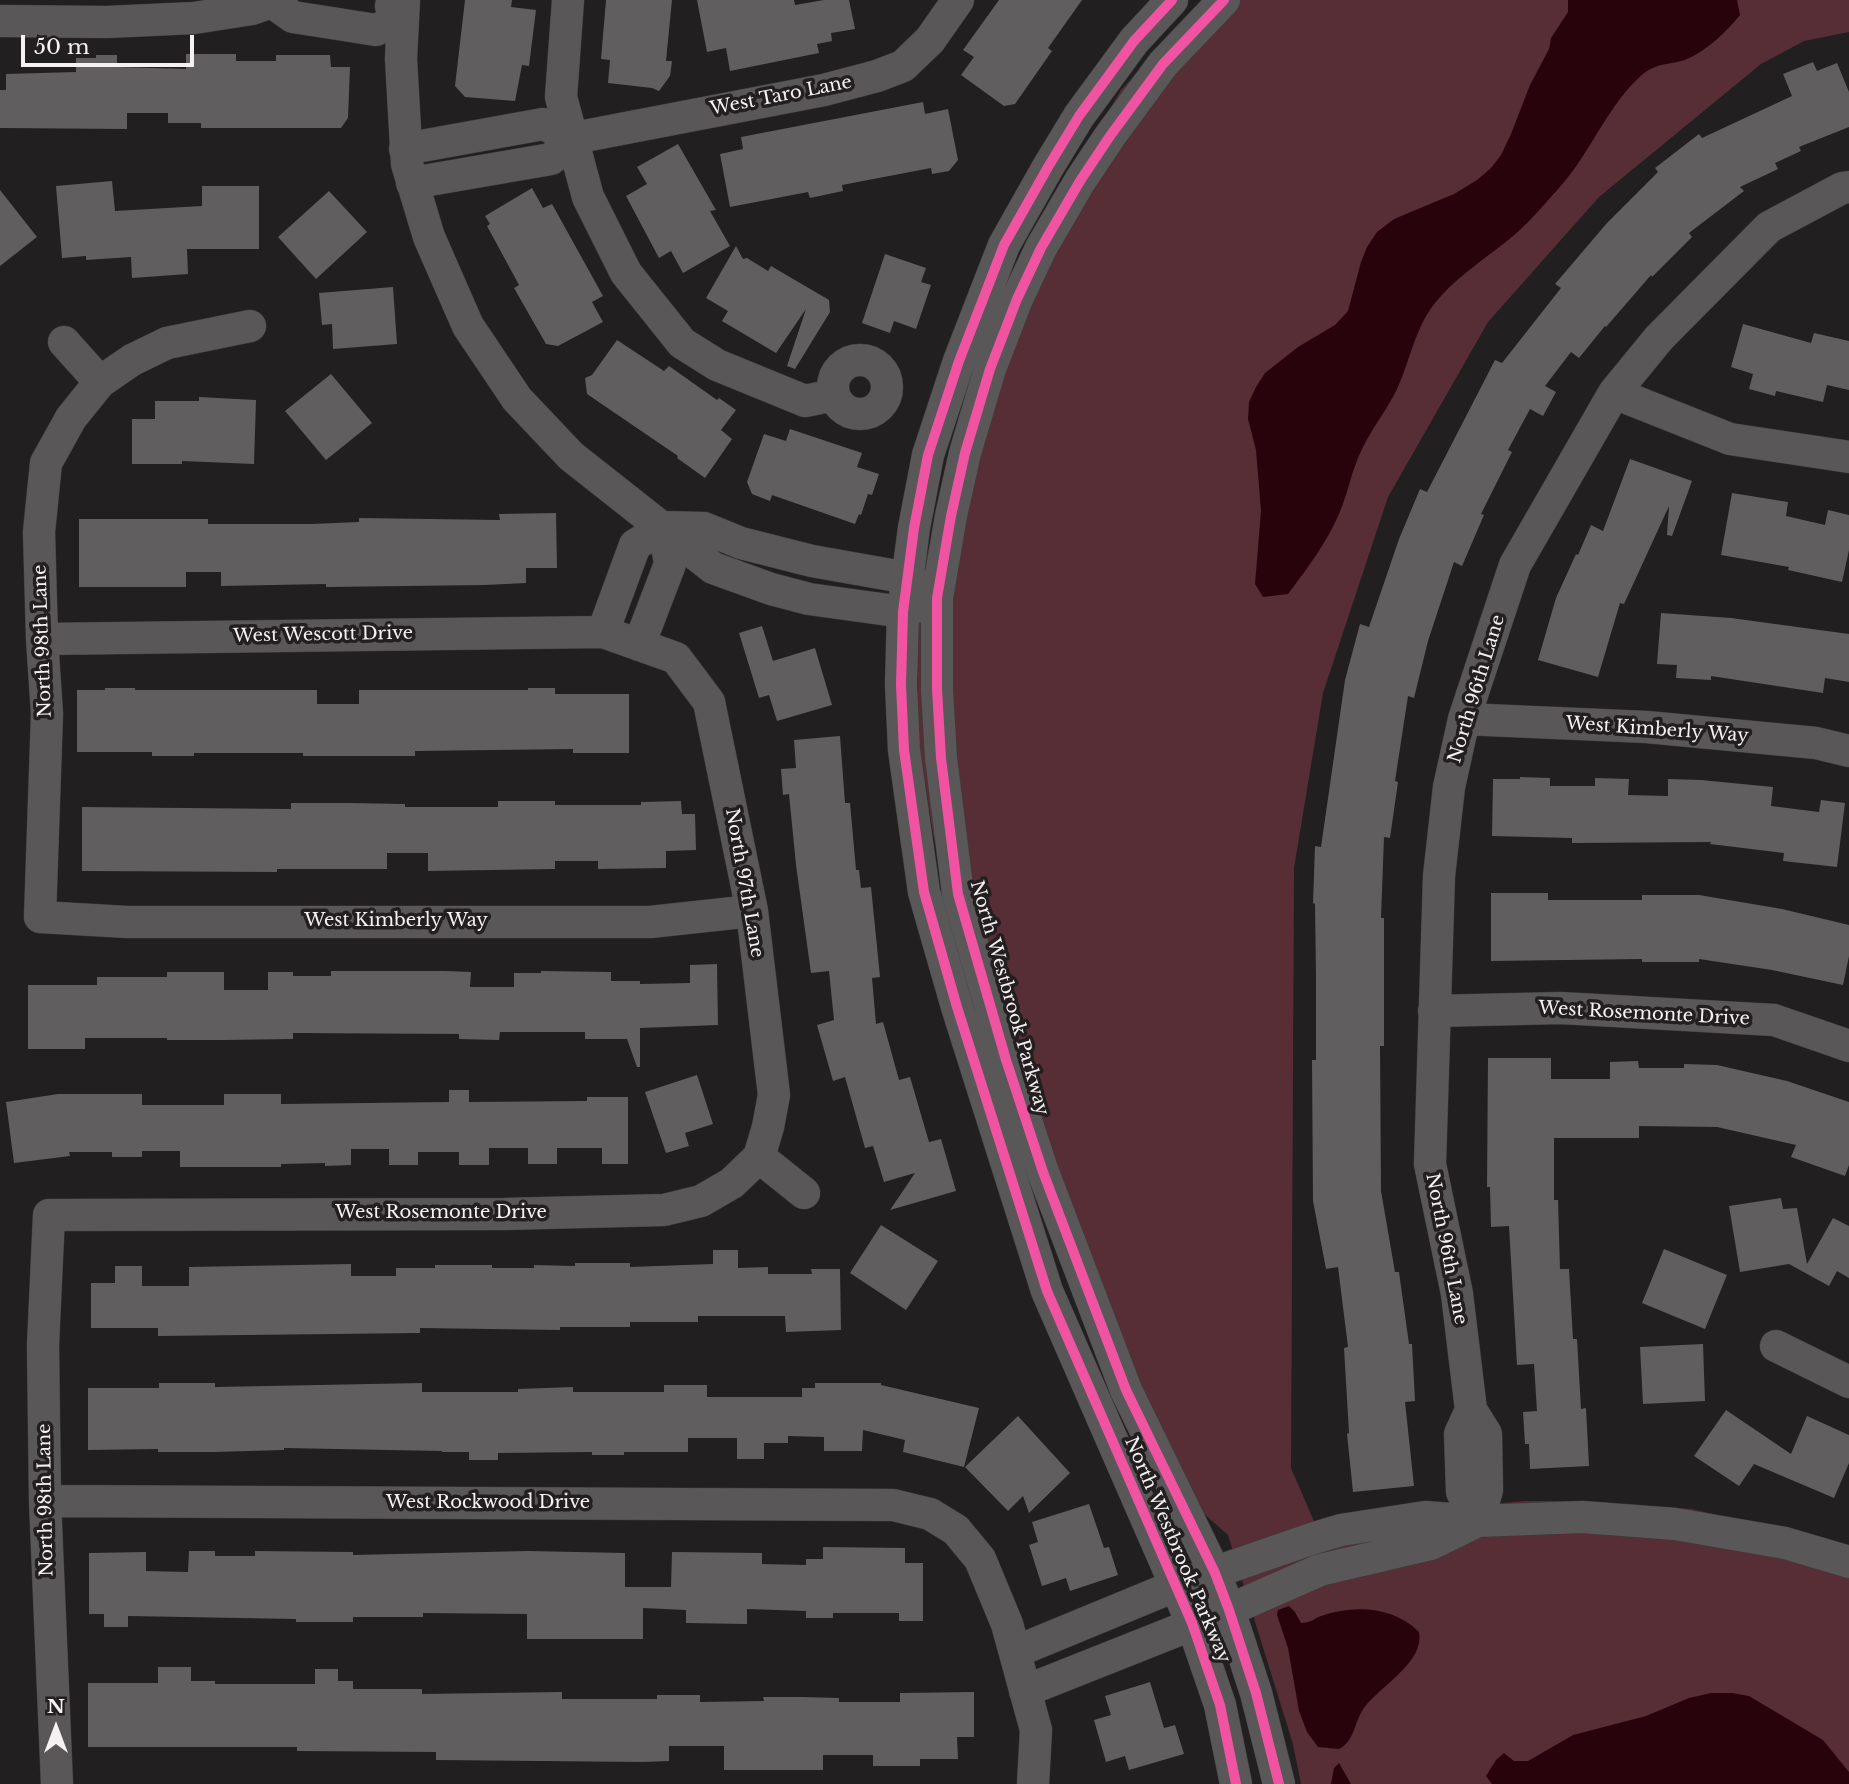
<!DOCTYPE html>
<style>
body{margin:0}
#map{position:relative;width:1849px;height:1784px;overflow:hidden;background:#221f20;font-family:"Libre Baskerville",serif}
canvas{display:block}
.north{position:absolute;left:21px;top:1693px;width:70px;height:70px;-webkit-text-stroke:5px #231e1f;paint-order:stroke;rotate:0deg;font-size:19px;font-weight:700;line-height:28px;text-align:center;color:#f5f1f2}
.north::after{content:'';display:block;margin:auto;width:24px;height:32px;background:#f5f1f2;clip-path:polygon(50% 0,100% 100%,50% 72%,0 100%)}
.scale{position:absolute;left:21px;top:35px;width:173px;height:32px;box-sizing:border-box;border:4px solid #f5f1f2;border-top:0;padding-left:9px;font-size:21px;line-height:24px;white-space:nowrap;color:#f5f1f2;-webkit-text-stroke:5px #231e1f;paint-order:stroke}
</style>
<div id="map">
<canvas width="1849" height="1784"></canvas>
<div class="north">N</div>
<div class="scale">50 m</div>
</div>
<script>
const c = document.querySelector('canvas').getContext('2d');
c.lineJoin = 'round';
function fill(path, color) { c.fillStyle = color; c.fill(path, 'evenodd'); }
function trace(path, color, width, dash) { c.strokeStyle = color; c.lineWidth = width; c.lineCap = dash ? 'butt' : 'round'; c.setLineDash(dash || []); c.stroke(path); }
function label(font, color, halo, rows, align = 'center') {
  c.font = font + ' "Libre Baskerville",serif'; c.lineWidth = 7; c.setLineDash([]); c.textBaseline = 'middle'; c.strokeStyle = halo; c.fillStyle = color; for (const [text, x, y, turn = 0] of rows) {
    c.save(); c.translate(x, y); c.rotate((+turn || 0) * Math.PI / 180); c.textAlign = isNaN(turn) ? turn : align; if (halo) c.strokeText(text, 0, 0); c.fillText(text, 0, 0); c.restore();
  }
}
fill(new Path2D(`
 M 1203,0 L 1849,0 L 1849,32 L 1804,41 L 1761,64 L 1599,197 L 1488,322 L 1388,497 L 1323,693 L 1294,868 L 1291,1468 L 1316,1526 L 1379,1513 L 1526,1501 L 1582,1501 L 1691,1509 L 1788,1531 L 1849,1552 L 1849,1784 L 1301,1784 L 1293,1744 L 1228,1535 L 1152,1468 L 1078,1309 L 1003,1112 L 972,1010 L 933,834 L 918,739 L 917,595 L 959,427 L 1028,250 L 1121,90 Z`), '#582e36');
fill(new Path2D(`
 M 1568,0 L 1737,0 L 1740,15 C 1726,32 1708,50 1687,59 C 1673,65 1657,62 1643,74 C 1607,105 1591,153 1559,188 C 1543,206 1526,226 1507,241 C 1482,261 1455,278 1435,303 C 1415,328 1410,361 1397,389 C 1387,410 1372,428 1362,449 C 1352,469 1348,493 1339,514 C 1327,542 1307,569 1288,594 L 1263,597 L 1255,584 L 1261,511 L 1256,450 L 1248,419 L 1249,402 L 1256,387 L 1265,373 L 1298,347 L 1335,325 L 1348,311 L 1361,262 L 1367,247 L 1377,232 L 1394,219 L 1454,194 L 1477,180 L 1491,168 L 1501,155 L 1511,134 L 1530,85 L 1549,49 L 1551,38 L 1568,12 Z
 M 1289,1606 L 1295,1612 L 1301,1623 C 1311,1623 1313,1619 1321,1616 C 1354,1605 1393,1606 1419,1632 C 1425,1662 1380,1686 1364,1708 C 1354,1722 1355,1741 1339,1749 L 1318,1747 L 1307,1732 L 1299,1711 L 1288,1648 L 1277,1615 L 1278,1610 Z
 M 1711,1693 L 1732,1693 L 1749,1696 L 1823,1740 L 1849,1772 L 1849,1784 L 1492,1784 L 1486,1776 L 1496,1760 L 1504,1753 L 1514,1761 L 1528,1761 L 1573,1735 L 1646,1716 L 1689,1698 Z
 M 1339,1763 L 1351,1784 L 1331,1784 L 1334,1768 Z`), '#29030c');
fill(new Path2D(`
 M 465,0 L 512,0 L 511,7 L 536,10 L 529,66 L 522,65 L 515,101 L 465,97 L 455,86 Z
 M 606,0 L 672,0 L 666,61 L 672,61 L 670,76 L 659,91 L 652,88 L 608,83 L 610,60 L 601,59 Z
 M 697,0 L 794,0 L 795,5 L 824,0 L 849,0 L 855,29 L 831,33 L 832,41 L 817,44 L 819,53 L 730,71 L 726,48 L 707,52 Z
 M 999,0 L 1082,0 L 1048,48 L 1052,51 L 1015,104 L 1004,106 L 961,75 L 974,57 L 963,50 Z
 M 186,54 L 236,54 L 236,61 L 276,61 L 276,55 L 330,55 L 331,67 L 350,67 L 348,118 L 341,128 L 201,128 L 201,123 L 168,123 L 168,113 L 127,113 L 127,129 L 0,128 L 0,90 L 6,90 L 6,74 L 76,72 L 76,58 L 96,58 L 96,55 L 117,55 L 117,67 L 186,69 Z
 M 1813,62 L 1817,71 L 1837,63 L 1849,92 L 1849,127 L 1799,147 L 1801,151 L 1775,163 L 1778,169 L 1740,187 L 1744,191 L 1689,233 L 1692,237 L 1652,277 L 1651,275 L 1606,327 L 1605,326 L 1579,358 L 1571,352 L 1545,386 L 1556,392 L 1543,416 L 1530,409 L 1508,450 L 1512,452 L 1481,514 L 1484,515 L 1462,566 L 1454,562 L 1428,641 L 1414,698 L 1408,696 L 1395,781 L 1398,782 L 1390,838 L 1384,837 L 1381,918 L 1384,918 L 1384,1046 L 1380,1046 L 1381,1191 L 1395,1272 L 1399,1272 L 1409,1344 L 1412,1344 L 1415,1401 L 1405,1402 L 1414,1486 L 1353,1492 L 1347,1434 L 1349,1433 L 1344,1348 L 1348,1347 L 1338,1267 L 1326,1269 L 1313,1201 L 1312,1060 L 1316,1060 L 1316,976 L 1315,904 L 1313,903 L 1315,846 L 1321,847 L 1345,680 L 1360,624 L 1369,627 L 1399,539 L 1420,489 L 1427,492 L 1495,360 L 1502,363 L 1561,288 L 1555,284 L 1607,223 L 1658,172 L 1655,168 L 1699,134 L 1702,138 L 1792,96 L 1783,74 Z
 M 923,102 L 925,114 L 948,109 L 958,160 L 949,171 L 932,174 L 931,168 L 842,185 L 843,191 L 810,198 L 808,192 L 730,207 L 720,154 L 743,149 L 741,137 Z
 M 678,144 L 716,210 L 710,211 L 730,246 L 683,273 L 671,251 L 659,258 L 626,196 L 647,184 L 637,167 Z
 M 112,181 L 115,211 L 202,206 L 202,186 L 259,186 L 259,249 L 187,249 L 188,274 L 132,278 L 131,257 L 86,260 L 86,256 L 62,258 L 56,186 Z
 M 532,188 L 543,208 L 552,204 L 603,296 L 592,302 L 603,322 L 558,346 L 546,344 L 514,288 L 519,285 L 487,226 L 490,224 L 485,216 Z
 M 0,190 L 37,237 L 0,266 Z
 M 329,191 L 367,232 L 316,279 L 278,237 Z
 M 736,246 L 743,259 L 747,258 L 768,271 L 771,266 L 829,300 L 830,312 L 795,369 L 787,366 L 806,309 L 776,353 L 722,321 L 728,311 L 706,298 Z
 M 885,254 L 926,268 L 921,282 L 931,285 L 916,329 L 894,321 L 890,333 L 862,323 Z
 M 393,287 L 397,344 L 333,349 L 332,324 L 322,325 L 319,293 Z
 M 1743,324 L 1811,343 L 1814,333 L 1849,341 L 1849,390 L 1827,385 L 1823,402 L 1776,391 L 1775,396 L 1749,389 L 1753,374 L 1731,367 Z
 M 617,340 L 664,371 L 669,366 L 717,400 L 719,398 L 736,410 L 721,430 L 732,439 L 705,478 L 677,458 L 678,456 L 587,394 L 585,378 L 592,375 Z
 M 331,374 L 372,423 L 326,460 L 285,411 Z
 M 199,397 L 256,400 L 254,464 L 182,461 L 182,464 L 132,464 L 132,419 L 155,419 L 155,401 L 199,401 Z
 M 790,429 L 862,453 L 857,467 L 879,474 L 872,495 L 868,494 L 861,515 L 859,514 L 855,524 L 772,495 L 770,501 L 752,494 L 747,482 L 764,434 L 786,441 Z
 M 1630,459 L 1692,481 L 1672,536 L 1667,535 L 1669,506 L 1624,604 L 1620,603 L 1598,677 L 1538,660 L 1556,598 L 1576,554 L 1578,555 L 1591,525 L 1603,531 Z
 M 1732,493 L 1788,502 L 1786,516 L 1825,525 L 1828,510 L 1849,515 L 1849,550 L 1842,582 L 1788,570 L 1789,567 L 1721,555 Z
 M 556,513 L 557,568 L 526,568 L 526,583 L 485,585 L 326,587 L 326,584 L 221,586 L 221,572 L 186,572 L 186,587 L 79,587 L 79,519 L 208,519 L 208,524 L 311,524 L 359,522 L 359,518 L 500,520 L 499,514 Z
 M 1661,613 L 1731,618 L 1849,634 L 1849,682 L 1825,678 L 1823,693 L 1711,676 L 1711,680 L 1676,678 L 1677,665 L 1657,664 Z
 M 762,626 L 773,661 L 815,648 L 832,705 L 777,721 L 769,695 L 759,698 L 739,633 Z
 M 105,688 L 135,688 L 135,690 L 317,690 L 317,704 L 359,704 L 359,690 L 528,690 L 528,688 L 555,688 L 555,694 L 629,694 L 629,753 L 573,753 L 573,749 L 415,751 L 415,756 L 303,756 L 303,753 L 194,753 L 194,756 L 152,756 L 152,752 L 77,752 L 77,690 L 105,690 Z
 M 840,736 L 845,803 L 850,803 L 856,870 L 859,870 L 861,888 L 871,887 L 880,977 L 872,978 L 876,1024 L 883,1022 L 899,1080 L 910,1077 L 929,1142 L 941,1139 L 956,1191 L 890,1210 L 915,1173 L 884,1182 L 873,1146 L 865,1148 L 845,1077 L 833,1081 L 817,1025 L 834,1020 L 829,971 L 811,973 L 796,865 L 789,794 L 783,795 L 781,769 L 796,768 L 794,740 Z
 M 1520,777 L 1550,778 L 1550,786 L 1595,786 L 1595,778 L 1629,779 L 1628,795 L 1668,796 L 1668,779 L 1701,780 L 1773,787 L 1771,806 L 1819,812 L 1821,800 L 1845,803 L 1837,867 L 1783,861 L 1784,853 L 1710,844 L 1711,842 L 1572,843 L 1572,838 L 1492,836 L 1493,779 L 1520,779 Z
 M 498,801 L 555,801 L 555,805 L 641,805 L 641,802 L 681,801 L 682,814 L 695,814 L 696,850 L 666,851 L 666,868 L 598,869 L 598,861 L 555,861 L 555,869 L 428,871 L 428,853 L 387,853 L 387,869 L 277,869 L 277,872 L 82,871 L 82,807 L 291,809 L 291,803 L 348,803 L 405,804 L 405,807 L 498,807 Z
 M 1491,893 L 1548,893 L 1548,900 L 1642,900 L 1642,895 L 1699,895 L 1782,909 L 1849,925 L 1849,956 L 1843,985 L 1772,970 L 1699,959 L 1699,962 L 1642,962 L 1642,959 L 1491,961 Z
 M 717,964 L 718,1025 L 640,1028 L 640,1067 L 637,1067 L 627,1039 L 585,1039 L 585,1032 L 500,1032 L 499,1040 L 459,1039 L 459,1034 L 293,1033 L 293,1039 L 224,1040 L 167,1040 L 167,1038 L 85,1038 L 85,1049 L 28,1049 L 28,985 L 97,985 L 97,977 L 167,977 L 167,972 L 224,972 L 224,990 L 268,990 L 268,972 L 293,972 L 293,976 L 331,976 L 331,971 L 445,971 L 471,972 L 470,987 L 514,987 L 514,973 L 541,973 L 541,971 L 611,972 L 611,981 L 640,981 L 640,984 L 690,983 L 690,965 Z
 M 1488,1058 L 1551,1058 L 1551,1079 L 1610,1079 L 1610,1062 L 1638,1061 L 1639,1068 L 1684,1068 L 1684,1064 L 1717,1065 L 1787,1081 L 1849,1102 L 1849,1165 L 1845,1176 L 1791,1157 L 1796,1145 L 1717,1127 L 1639,1126 L 1639,1138 L 1554,1138 L 1554,1200 L 1558,1200 L 1560,1269 L 1569,1269 L 1573,1339 L 1577,1339 L 1581,1409 L 1586,1408 L 1589,1466 L 1530,1469 L 1529,1444 L 1525,1444 L 1523,1412 L 1537,1411 L 1534,1364 L 1517,1365 L 1509,1226 L 1491,1227 L 1490,1187 L 1487,1187 Z
 M 697,1075 L 713,1124 L 685,1133 L 689,1146 L 666,1153 L 645,1092 Z
 M 449,1090 L 469,1090 L 469,1102 L 587,1101 L 587,1097 L 628,1097 L 628,1164 L 602,1164 L 602,1148 L 557,1148 L 557,1164 L 528,1164 L 528,1148 L 489,1148 L 489,1165 L 459,1165 L 459,1152 L 418,1152 L 418,1165 L 389,1165 L 389,1149 L 351,1149 L 351,1165 L 325,1166 L 325,1163 L 281,1164 L 281,1167 L 180,1167 L 180,1151 L 142,1151 L 142,1157 L 112,1157 L 112,1152 L 69,1152 L 70,1156 L 14,1163 L 6,1102 L 58,1094 L 142,1094 L 142,1105 L 224,1105 L 224,1094 L 281,1094 L 281,1104 L 449,1102 Z
 M 1781,1198 L 1783,1209 L 1797,1208 L 1807,1264 L 1833,1218 L 1849,1226 L 1849,1278 L 1837,1271 L 1829,1286 L 1789,1264 L 1740,1272 L 1729,1206 Z
 M 881,1225 L 938,1261 L 906,1310 L 850,1273 Z
 M 1664,1249 L 1727,1275 L 1705,1329 L 1642,1303 Z
 M 713,1250 L 738,1250 L 738,1268 L 768,1267 L 768,1274 L 812,1274 L 811,1269 L 840,1269 L 841,1330 L 786,1332 L 785,1316 L 698,1316 L 698,1322 L 630,1322 L 630,1327 L 560,1327 L 560,1330 L 420,1328 L 420,1333 L 158,1336 L 158,1328 L 91,1328 L 91,1283 L 115,1283 L 115,1266 L 142,1266 L 142,1286 L 189,1286 L 189,1267 L 351,1264 L 351,1276 L 396,1276 L 396,1268 L 435,1268 L 435,1265 L 492,1265 L 492,1268 L 534,1268 L 534,1265 L 575,1266 L 575,1263 L 630,1263 L 630,1267 L 713,1264 Z
 M 1703,1344 L 1705,1401 L 1643,1404 L 1640,1347 Z
 M 159,1383 L 215,1383 L 215,1387 L 422,1383 L 422,1392 L 518,1392 L 518,1389 L 573,1387 L 573,1392 L 664,1392 L 664,1385 L 707,1385 L 707,1397 L 802,1397 L 802,1388 L 815,1388 L 815,1383 L 881,1383 L 881,1385 L 979,1408 L 964,1467 L 903,1452 L 905,1440 L 863,1430 L 862,1451 L 824,1451 L 824,1437 L 788,1436 L 788,1443 L 764,1443 L 764,1459 L 737,1459 L 737,1438 L 688,1438 L 688,1452 L 624,1452 L 624,1455 L 592,1455 L 592,1452 L 498,1453 L 498,1460 L 469,1460 L 469,1452 L 442,1452 L 442,1451 L 284,1448 L 284,1450 L 214,1452 L 158,1452 L 158,1449 L 88,1450 L 88,1388 L 159,1388 Z
 M 1726,1410 L 1791,1454 L 1807,1416 L 1849,1435 L 1849,1463 L 1834,1498 L 1754,1464 L 1739,1486 L 1694,1456 Z
 M 1018,1416 L 1070,1473 L 1029,1513 L 1023,1496 L 1008,1511 L 965,1467 Z
 M 1089,1504 L 1104,1548 L 1109,1547 L 1118,1575 L 1070,1591 L 1066,1578 L 1042,1586 L 1029,1545 L 1038,1542 L 1032,1522 Z
 M 823,1547 L 905,1548 L 905,1563 L 923,1563 L 923,1621 L 899,1621 L 899,1613 L 833,1613 L 833,1618 L 806,1618 L 806,1611 L 747,1609 L 747,1624 L 686,1623 L 686,1610 L 643,1608 L 643,1639 L 527,1639 L 527,1614 L 423,1613 L 423,1617 L 353,1617 L 353,1622 L 296,1622 L 296,1619 L 128,1616 L 128,1627 L 104,1627 L 104,1614 L 89,1614 L 89,1553 L 146,1552 L 146,1571 L 188,1572 L 189,1551 L 215,1551 L 215,1556 L 255,1556 L 255,1551 L 353,1552 L 353,1555 L 528,1551 L 625,1553 L 625,1587 L 671,1587 L 672,1552 L 762,1553 L 762,1564 L 806,1565 L 806,1559 L 823,1559 Z
 M 158,1667 L 191,1667 L 191,1681 L 215,1681 L 215,1684 L 315,1684 L 315,1669 L 338,1669 L 338,1681 L 353,1681 L 353,1689 L 422,1689 L 422,1694 L 562,1692 L 562,1699 L 657,1699 L 657,1695 L 700,1695 L 700,1702 L 764,1701 L 763,1697 L 801,1697 L 839,1698 L 839,1702 L 900,1702 L 900,1693 L 974,1692 L 974,1737 L 957,1737 L 958,1759 L 920,1759 L 920,1766 L 873,1766 L 873,1755 L 823,1755 L 823,1770 L 724,1770 L 724,1746 L 669,1746 L 669,1761 L 643,1762 L 436,1760 L 436,1752 L 297,1751 L 297,1747 L 88,1747 L 88,1683 L 158,1683 Z
 M 1150,1682 L 1164,1728 L 1175,1725 L 1184,1754 L 1129,1770 L 1125,1756 L 1106,1762 L 1094,1720 L 1111,1715 L 1105,1696 Z`), '#605e5e');
const minor = new Path2D(`
 M 404,0 L 401,59 L 407,164 L 429,237 L 468,326 L 517,399 L 571,456 L 713,568 L 771,589 L 809,599 L 903,612 L 923,604
 M 568,0 L 561,97 L 588,197 L 626,273 L 682,343 L 717,365 L 805,401 L 834,395
 M 1172,0 L 1134,41 L 1079,116 L 1048,167 L 1004,245 L 959,361 L 928,455 L 914,528 L 903,612 L 901,685 L 904,750 L 924,892 L 957,1007 L 1047,1291 L 1192,1623 L 1220,1705 L 1236,1784
 M 1224,0 L 1163,64 L 1110,136 L 1080,181 L 1041,248 L 1017,299 L 990,369 L 965,453 L 951,516 L 937,598 L 937,689 L 941,758 L 958,894 L 1006,1060 L 1043,1172 L 1126,1390 L 1215,1573 L 1229,1610 L 1256,1693 L 1279,1784
 M 272,2 L 293,17 L 376,30 L 402,18 L 391,6
 M 0,21 L 107,22 L 194,18 L 252,9 L 277,0
 M 405,149 L 543,124 L 574,138
 M 412,183 L 551,159 L 574,138 L 824,90 L 877,76 L 903,66 L 930,40 L 958,0
 M 250,326 L 167,343 L 132,360 L 100,382 L 71,418 L 46,463 L 39,532 L 42,639 L 47,714 L 40,917 L 127,922 L 650,922 L 752,911
 M 64,342 L 100,382
 M833 387a27 27 0 1 1 54 0a27 27 0 1 1-54 0Z
 M 1614,393 L 1730,439 L 1849,457
 M 664,527 L 704,528 L 741,543 L 812,561 L 908,578 L 925,590
 M 603,632 L 635,545 L 664,527
 M 42,639 L 603,632 L 676,658 L 709,702 L 752,911 L 774,1095 L 768,1127 L 759,1157 L 732,1183 L 701,1201 L 664,1210 L 504,1214 L 49,1215 L 43,1345 L 45,1501 L 57,1784
 M 639,645 L 670,564 L 664,527
 M 1464,719 L 1647,727 L 1816,743 L 1849,751
 M 1434,1011 L 1561,1008 L 1774,1020 L 1849,1046
 M 759,1157 L 804,1193
 M 1776,1346 L 1849,1382
 M 1471,1410 L 1460,1434 L 1462,1492 L 1478,1521
 M 45,1501 L 893,1505 L 930,1514 L 956,1530 L 980,1559 L 1007,1624 L 1036,1730 L 1033,1784
 M 1478,1521 L 1487,1490 L 1486,1434 L 1471,1410 L 1457,1294 L 1430,1164 L 1439,876 L 1449,787 L 1464,719 L 1515,565 L 1614,393 L 1659,338 L 1769,227 L 1842,188 L 1849,187
 M 1015,1652 L 1175,1586 L 1311,1539 L 1341,1530 L 1425,1517 L 1478,1521 L 1582,1517 L 1675,1524 L 1785,1543 L 1849,1562
 M 1025,1691 L 1229,1610 L 1320,1570 L 1431,1544 L 1476,1522`);
trace(minor, '#3d3b3c', 33);
trace(minor, '#595757', 32);
trace(new Path2D(`
 M 1172,0 L 1134,41 L 1079,116 L 1048,167 L 1004,245 L 959,361 L 928,455 L 914,528 L 903,612 L 901,685 L 904,750 L 924,892 L 957,1007 L 1047,1291 L 1192,1623 L 1220,1705 L 1236,1784
 M 1224,0 L 1163,64 L 1110,136 L 1080,181 L 1041,248 L 1017,299 L 990,369 L 965,453 L 951,516 L 937,598 L 937,689 L 941,758 L 958,894 L 1006,1060 L 1043,1172 L 1126,1390 L 1215,1573 L 1229,1610 L 1256,1693 L 1279,1784`), '#f153a3', 10);
label('18px', '#f5f1f2', '#231e1f', [
 ["West Taro Lane",781,96,-11],
 ["West Wescott Drive",323,635,-1],
 ["North 98th Lane",43,641,-92],
 ["North 96th Lane",1477,689,-73],
 ["West Kimberly Way",1657,730,4],
 ["North 97th Lane",744,883,80],
 ["West Kimberly Way",396,921],
 ["North Westbrook Parkway",1009,998,74],
 ["West Rosemonte Drive",1644,1014,3],
 ["West Rosemonte Drive",441,1213],
 ["North 96th Lane",1446,1249,79],
 ["North 98th Lane",46,1500,-91],
 ["West Rockwood Drive",488,1503],
 ["North Westbrook Parkway",1177,1550,67]
]);
</script>
